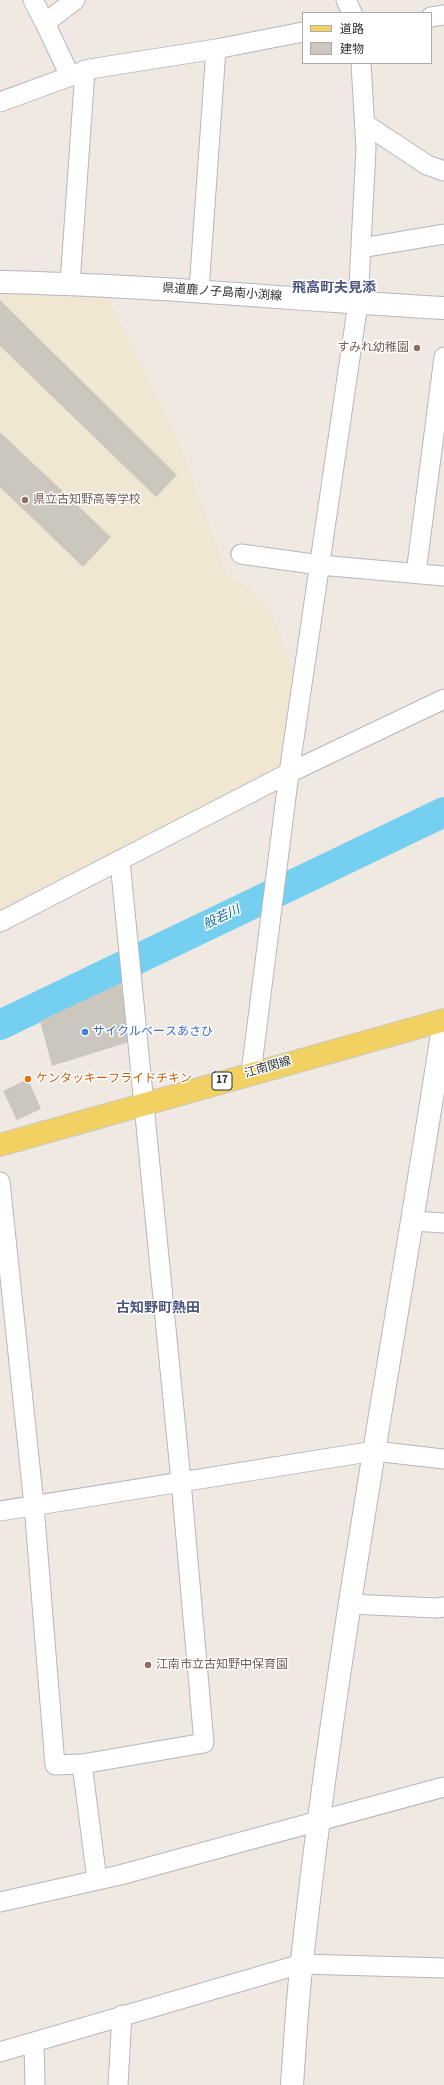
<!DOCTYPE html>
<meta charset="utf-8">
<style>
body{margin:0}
#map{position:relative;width:444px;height:2085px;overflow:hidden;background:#efe9e1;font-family:"Source Sans 3","Noto Sans JP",sans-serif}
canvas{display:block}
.legend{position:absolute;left:302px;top:12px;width:130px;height:52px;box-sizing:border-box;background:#fff;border:1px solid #ababab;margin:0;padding:5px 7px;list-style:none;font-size:12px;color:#2e2e2e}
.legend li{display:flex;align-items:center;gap:8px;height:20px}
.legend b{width:20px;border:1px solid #ababab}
</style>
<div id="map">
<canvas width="444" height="2085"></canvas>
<ul class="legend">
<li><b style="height:5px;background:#f2d163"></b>道路</li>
<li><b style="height:11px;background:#cbc7bf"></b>建物</li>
</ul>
</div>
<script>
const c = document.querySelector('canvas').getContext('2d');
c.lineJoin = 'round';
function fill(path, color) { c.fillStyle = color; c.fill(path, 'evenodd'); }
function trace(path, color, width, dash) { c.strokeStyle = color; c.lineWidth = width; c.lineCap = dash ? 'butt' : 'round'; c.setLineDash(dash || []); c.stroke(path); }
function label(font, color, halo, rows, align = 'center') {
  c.font = font + ' "Source Sans 3","Noto Sans JP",sans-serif'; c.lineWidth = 3; c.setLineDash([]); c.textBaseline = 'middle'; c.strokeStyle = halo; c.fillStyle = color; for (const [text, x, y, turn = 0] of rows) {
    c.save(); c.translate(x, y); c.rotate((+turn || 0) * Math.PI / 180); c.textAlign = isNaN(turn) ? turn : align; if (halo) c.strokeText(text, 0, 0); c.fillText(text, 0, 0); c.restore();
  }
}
fill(new Path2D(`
 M 0,287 L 105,291 L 178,439 L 227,575 L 249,588 L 273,616 L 297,678 L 284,768 L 0,914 Z`), '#f0e6d1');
trace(new Path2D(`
 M 0,1025 L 444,812`), '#75cff0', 30);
fill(new Path2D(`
 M 0,300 L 177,475 L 156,497 L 0,346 Z
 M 0,432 L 111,537 L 83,567 L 0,487 Z
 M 121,983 L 129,1042 L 52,1066 L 40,1021 Z
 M 28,1079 L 41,1109 L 17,1120 L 3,1091 Z`), '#cbc7bf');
const street = new Path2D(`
 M 33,0 L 45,23
 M 346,0 L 352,13
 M 431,17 L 444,15
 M 70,76 L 45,23 L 75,0
 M 0,102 L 90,69 L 216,49 L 303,32
 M 365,124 L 427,165 L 444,171
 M 361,248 L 444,234
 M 70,284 L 85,70
 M 199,290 L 216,49
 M 241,554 L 320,565 L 444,576
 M 416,573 L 444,357
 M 0,922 L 289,773 L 444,699
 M 251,1073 L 289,773 L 358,303 L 366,149 L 361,63
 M 0,1182 L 34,1505 L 55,1765 L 82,1764 L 97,1880
 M 413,1221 L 444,1223
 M 0,1511 L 374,1451 L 444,1459
 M 350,1604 L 436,1608 L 444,1607
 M 82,1764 L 204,1743 L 181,1481 L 120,861
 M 0,1902 L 120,1875 L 444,1787
 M 34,2043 L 35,2085
 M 0,2052 L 301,1964 L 444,1968
 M 118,2085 L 122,2015`);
const secondary = new Path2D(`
 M 0,282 C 148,285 296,300 444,308
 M 292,2085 C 295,2044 297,2002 302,1961 C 336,1646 396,1334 444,1021`);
const primary = new Path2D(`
 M 0,1145 L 444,1020`);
trace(street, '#b4b7c1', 21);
trace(secondary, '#b4b7c1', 24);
trace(primary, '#c9c9c9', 24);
trace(street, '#fff', 19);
trace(secondary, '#fff', 22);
trace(primary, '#f2d163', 22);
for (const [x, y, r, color] of [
 [417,348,4,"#8d6e63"],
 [25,500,4,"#8d6e63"],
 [85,1032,4,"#3f7fe0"],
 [28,1079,4,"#e8710a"],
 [148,1665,4,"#8d6e63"]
]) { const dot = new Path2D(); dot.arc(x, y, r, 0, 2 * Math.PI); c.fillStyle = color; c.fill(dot); trace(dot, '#fff', 1.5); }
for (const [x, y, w] of [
 [222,1081,20]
]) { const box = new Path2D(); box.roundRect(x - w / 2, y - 9, w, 18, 3); c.fillStyle = '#fff'; c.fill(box); trace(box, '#2e2e2e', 1); }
label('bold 11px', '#2e2e2e', null, [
 ["17",222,1081]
]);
label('12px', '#2e2e2e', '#fff', [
 ["県道鹿ノ子島南小渕線",222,293,4],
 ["江南関線",268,1068,-16]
]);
label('12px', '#785e54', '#fff', [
 ["すみれ幼稚園",409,348,"right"],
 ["県立古知野高等学校",33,500],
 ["江南市立古知野中保育園",156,1665]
], 'left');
label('12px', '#366cbe', '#fff', [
 ["サイクルベースあさひ",93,1032]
], 'left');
label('12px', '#c56008', '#fff', [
 ["ケンタッキーフライドチキン",36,1079]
], 'left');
label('italic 13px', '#0d6fa3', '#fff', [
 ["般若川",222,918,-26]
]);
label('bold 14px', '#4d5680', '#fff', [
 ["飛高町夫見添",334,289],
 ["古知野町熱田",158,1309]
]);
</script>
